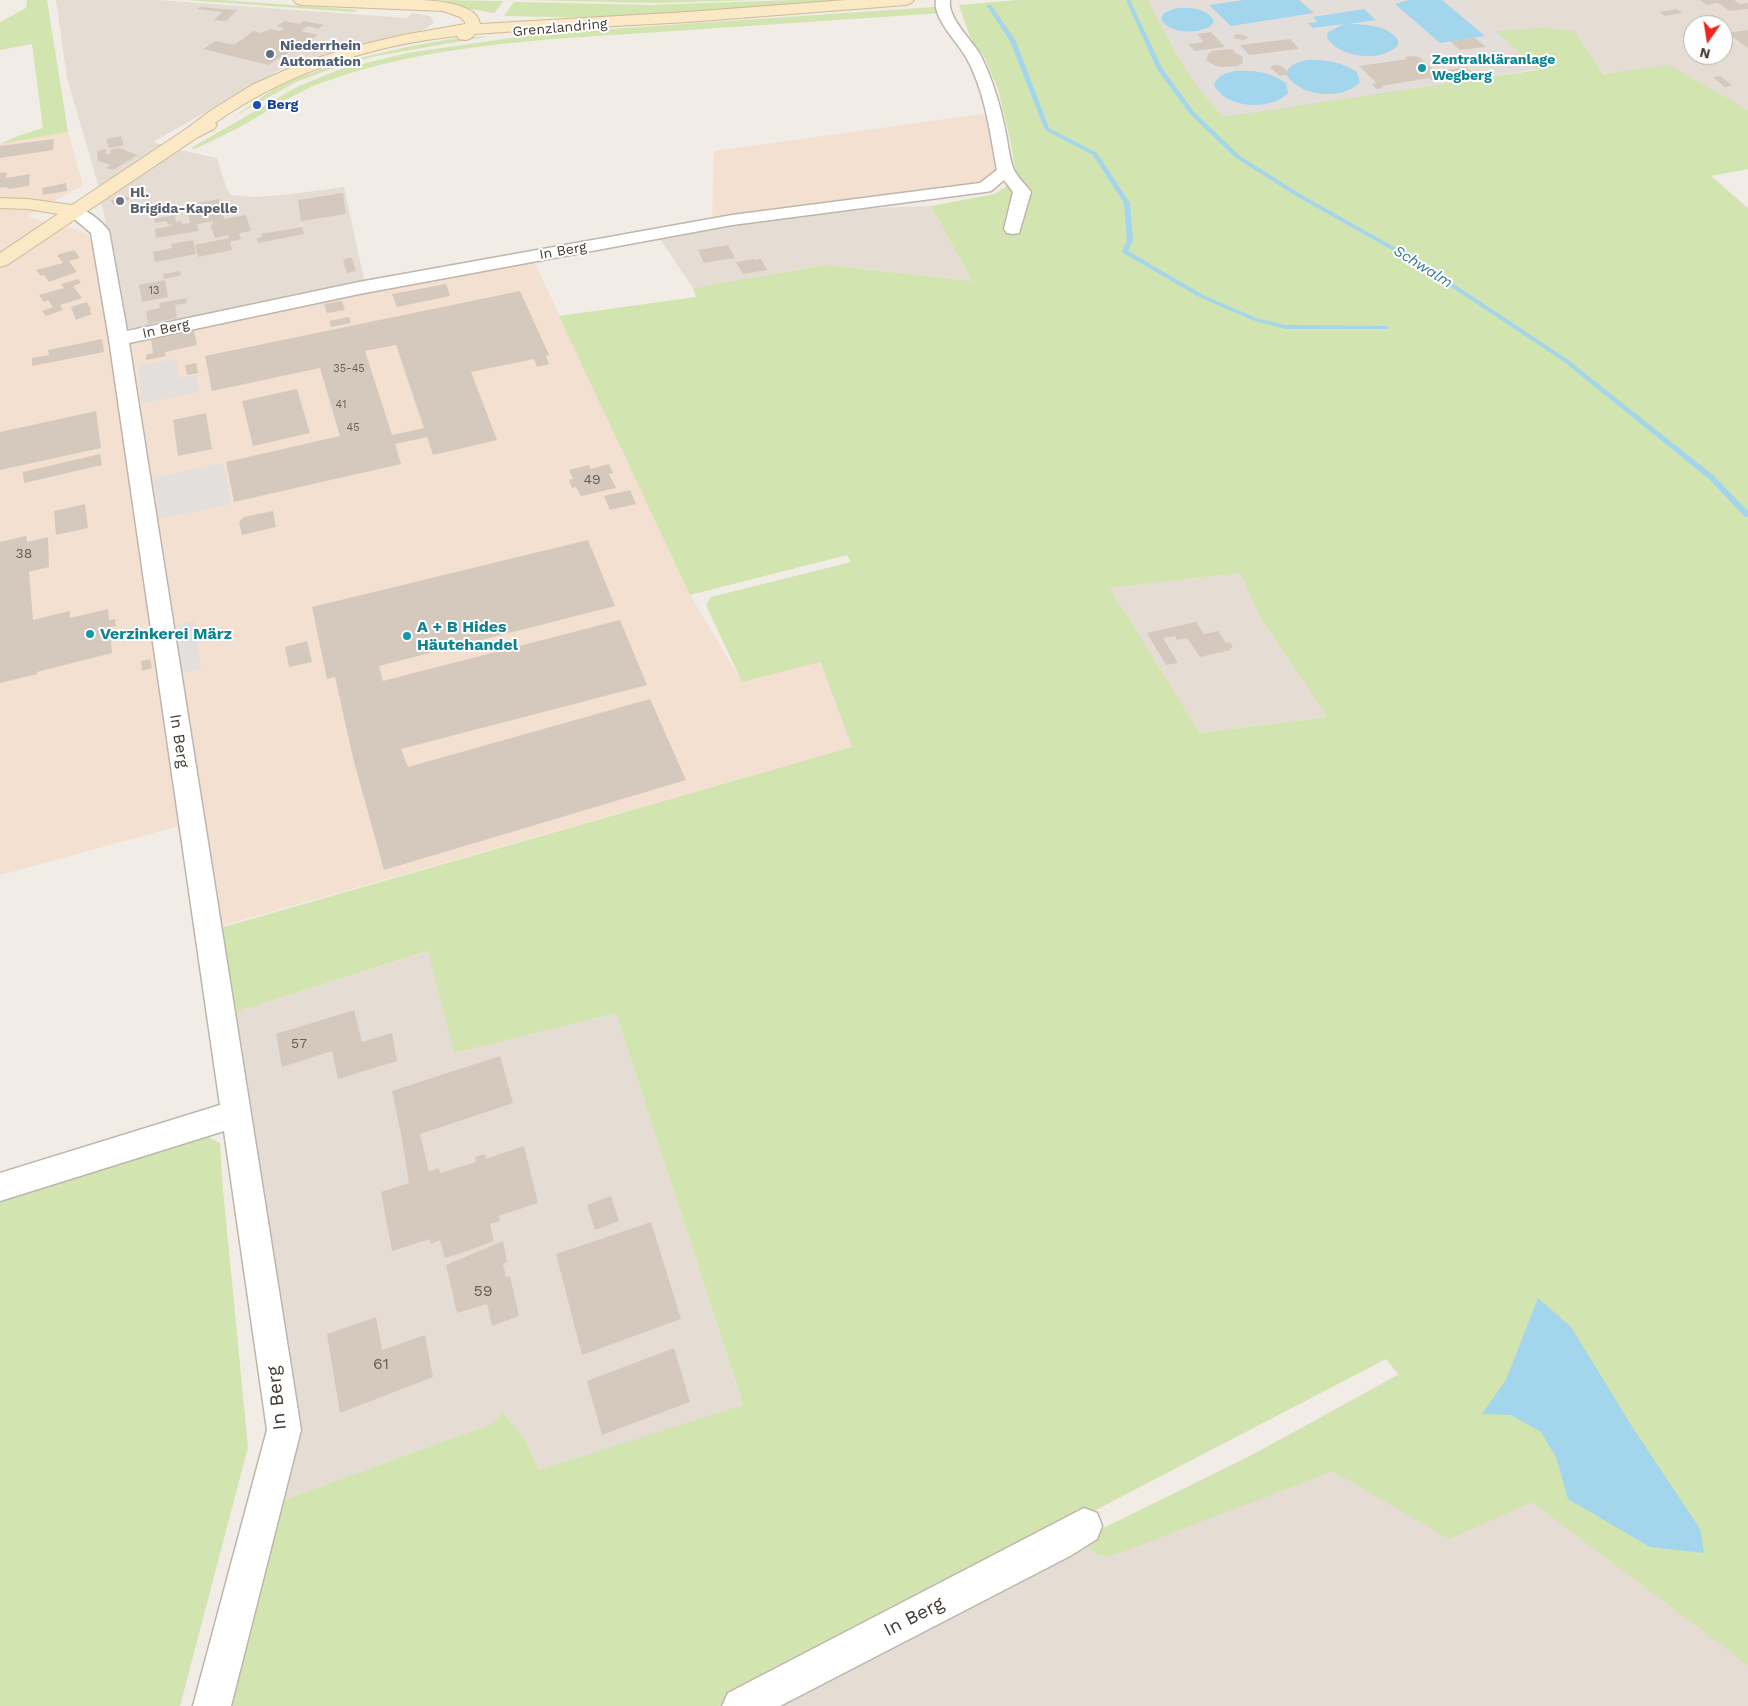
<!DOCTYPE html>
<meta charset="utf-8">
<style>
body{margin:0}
#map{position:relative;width:1748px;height:1706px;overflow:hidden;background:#f1ece5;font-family:"Work Sans",sans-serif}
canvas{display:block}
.north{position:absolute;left:1683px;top:15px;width:50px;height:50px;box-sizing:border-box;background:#fff;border:1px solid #b4b1ae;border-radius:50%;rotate:193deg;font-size:14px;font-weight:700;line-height:20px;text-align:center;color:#433c35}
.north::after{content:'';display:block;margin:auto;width:18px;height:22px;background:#ee261f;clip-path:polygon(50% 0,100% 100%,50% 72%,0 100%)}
</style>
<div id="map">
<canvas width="1748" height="1706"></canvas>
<div class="north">N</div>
</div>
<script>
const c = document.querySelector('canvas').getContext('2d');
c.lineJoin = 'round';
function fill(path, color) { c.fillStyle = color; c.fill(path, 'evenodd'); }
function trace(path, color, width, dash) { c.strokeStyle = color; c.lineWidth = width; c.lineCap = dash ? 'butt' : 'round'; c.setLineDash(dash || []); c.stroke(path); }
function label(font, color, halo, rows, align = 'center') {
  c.font = font + ' "Work Sans",sans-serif'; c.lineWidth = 4; c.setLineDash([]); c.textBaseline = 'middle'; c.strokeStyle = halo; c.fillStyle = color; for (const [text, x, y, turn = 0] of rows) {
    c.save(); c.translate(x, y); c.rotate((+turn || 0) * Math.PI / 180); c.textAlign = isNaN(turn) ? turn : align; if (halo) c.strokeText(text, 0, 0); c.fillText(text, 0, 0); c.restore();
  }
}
fill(new Path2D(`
 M 56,0 L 158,0 L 407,18 L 413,13 L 430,16 L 434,23 L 423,30 L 337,50 L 281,69 L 153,142 L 176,149 L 217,158 L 226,187 L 231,195 L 252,197 L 284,195 L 344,187 L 365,284 L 123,330 L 110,242 L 96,177 L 67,78 Z
 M 1459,0 L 1748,0 L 1748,110 L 1670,69 L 1576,75 L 1544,29 L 1495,31 ZM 1693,25 L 1723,25 L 1723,55 L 1693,55 Z
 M 931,206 L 972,281 L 825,265 L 693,288 L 658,236 L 823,210 Z
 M 1240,573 L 1261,619 L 1328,717 L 1200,733 L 1110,588 Z
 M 429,951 L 454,1053 L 616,1013 L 743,1406 L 539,1470 L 525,1440 L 503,1412 L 491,1424 L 281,1501 L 298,1432 L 235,1012 Z
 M 1399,1374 L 1748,1466 L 1748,1706 L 757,1706 L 1250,1456 Z`), '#e5ddd3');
fill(new Path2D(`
 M 990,113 L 1002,170 L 982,186 L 712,221 L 714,151 Z
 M 68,132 L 83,185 L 27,216 L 53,225 L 77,229 L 88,235 L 96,257 L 111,342 L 374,289 L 534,261 L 690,595 L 742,682 L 819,661 L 852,747 L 221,926 L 201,820 L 0,875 L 0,144 Z`), '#f3e0d0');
fill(new Path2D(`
 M 1148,0 L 1459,0 L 1539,69 L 1225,120 L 1201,93 L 1178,60 Z`), '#e3deda');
fill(new Path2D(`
 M 27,0 L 47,0 L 68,132 L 0,144 L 15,137 L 43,128 L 32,44 L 0,50 L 0,22 L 26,8 Z
 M 186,0 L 222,0 L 359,10 L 353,12 Z
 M 427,0 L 504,1 L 494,13 C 472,10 450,4 427,2 Z
 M 532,0 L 752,0 L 657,3 Z
 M 794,0 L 867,0 L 609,18 L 504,16 L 514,2 L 649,5 Z
 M 1018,0 L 1148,0 C 1171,45 1188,79 1223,117 L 1538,70 L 1495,31 L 1544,28 L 1574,31 L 1603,74 L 1669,65 L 1748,110 L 1748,169 L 1711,176 L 1748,208 L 1748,1665 L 1532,1502 L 1449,1539 L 1333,1471 L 1109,1557 L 1097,1554 L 1079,1540 L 1250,1456 L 1399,1375 L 1386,1359 L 719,1706 L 229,1706 L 281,1501 L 491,1424 L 503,1412 L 525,1440 L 539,1470 L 743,1405 L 616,1013 L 454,1053 L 428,951 L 235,1012 L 220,928 L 852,747 L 820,662 L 742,682 L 706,605 L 711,597 L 851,562 L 847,555 L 690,595 L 559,316 L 696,297 L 693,288 L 825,265 L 972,281 L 931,206 L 995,194 L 1017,179 L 1010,139 L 998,89 L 983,54 L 977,50 L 970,37 L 959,5 ZM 1240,573 L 1261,619 L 1328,717 L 1200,733 L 1110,588 Z
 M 935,7 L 940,13 C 842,20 743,26 644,33 C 535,40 425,45 321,83 C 297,92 276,106 254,119 C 235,130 215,139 195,149 L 191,148 L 297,87 L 338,70 L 408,53 L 537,34 Z
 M 491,36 L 376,56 L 344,64 L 296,82 L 233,117 L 274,89 L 295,79 L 342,62 L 407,47 L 451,39 Z
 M 201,1133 L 220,1143 L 223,1190 L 248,1447 L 180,1706 L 0,1706 L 0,1195 Z`), '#d2e4af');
fill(new Path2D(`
 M 176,359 L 179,378 L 196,375 L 199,392 L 142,403 L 138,366 Z
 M 223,463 L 231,504 L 159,519 L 153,478 Z
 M 194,621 L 201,669 L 179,674 L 172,626 Z`), '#e2dfdd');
fill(new Path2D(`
 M 1244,0 L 1299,0 L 1314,13 L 1231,26 L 1209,5 Z
 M 1409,0 L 1442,0 L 1485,36 L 1440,43 L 1395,4 Z
 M 1176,8 C 1189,7 1208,8 1214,21 L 1211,26 C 1198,34 1168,35 1161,18 L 1164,13 Z
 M 1364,9 L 1376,20 L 1348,24 C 1364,24 1388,25 1398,40 L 1398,45 C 1382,63 1340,58 1327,38 L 1328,32 L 1344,24 L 1313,28 L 1308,23 L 1318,22 L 1313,17 Z
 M 1306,60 C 1325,59 1341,62 1357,72 L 1360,82 C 1343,101 1299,97 1286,74 C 1289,64 1297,63 1306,60 Z
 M 1235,71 C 1255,70 1270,72 1286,83 L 1288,93 C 1271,111 1226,109 1214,85 C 1218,75 1225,73 1235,71 Z
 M 1538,1298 L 1571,1327 L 1633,1428 L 1700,1529 L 1704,1553 L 1650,1547 L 1568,1499 L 1556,1457 L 1541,1432 L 1511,1415 L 1482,1414 L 1506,1380 Z`), '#a3d6ec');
fill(new Path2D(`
 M 1126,0 L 1130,0 L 1162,68 L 1194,112 L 1240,156 L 1302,195 L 1419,261 L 1567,359 L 1713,475 L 1748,511 L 1748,517 L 1745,517 L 1709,479 L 1563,361 L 1415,263 L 1298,197 L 1236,158 L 1190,114 L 1157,69 Z
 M 987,5 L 991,5 L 1016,41 L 1049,128 L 1097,153 L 1130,203 L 1133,241 L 1128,251 L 1205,296 L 1259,319 L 1286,325 L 1386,326 L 1389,328 L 1388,329 L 1286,329 L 1255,321 L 1201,298 L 1123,253 L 1122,252 L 1127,241 L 1124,203 L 1093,155 L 1045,130 L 1010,41 L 987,6 Z`), '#a3d6ec');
fill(new Path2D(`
 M 1700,0 L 1734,0 L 1740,4 L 1748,3 L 1748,9 L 1730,11 L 1718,3 L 1707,5 Z
 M 200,7 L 225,9 L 237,10 L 226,21 L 214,20 L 222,12 L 197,9 Z
 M 1677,9 L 1682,13 L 1665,16 L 1659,12 Z
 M 285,21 L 299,24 L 304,21 L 324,25 L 318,29 L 308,26 L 301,31 L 318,35 L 268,65 L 203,49 L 216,41 L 234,45 L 254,31 L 261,33 L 270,29 L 280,31 L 284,28 L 276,26 Z
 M 1748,30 L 1748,48 L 1727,33 L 1742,31 Z
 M 1211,32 L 1225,47 L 1195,51 L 1188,44 L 1204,42 L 1197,34 Z
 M 1238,34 L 1246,36 L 1248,38 L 1243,40 L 1234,38 L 1234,35 Z
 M 1475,38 L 1486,47 L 1460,50 L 1450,41 Z
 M 1290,39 L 1299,49 L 1249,55 L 1240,45 Z
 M 1230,49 L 1235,51 L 1234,52 L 1243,57 L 1242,64 L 1237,66 L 1223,67 L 1216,66 L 1206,60 L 1208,54 L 1212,51 Z
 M 1414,56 L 1419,57 L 1441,76 L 1437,77 L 1439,79 L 1431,80 L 1429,78 L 1381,86 L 1383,88 L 1376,89 L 1372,84 L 1377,83 L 1359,66 L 1407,59 L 1405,57 Z
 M 1508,57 L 1519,58 L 1526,62 L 1523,65 L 1512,65 L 1505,60 Z
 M 1277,65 L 1283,67 L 1289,74 L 1280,76 L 1271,68 L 1271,66 Z
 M 1466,67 L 1474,73 L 1452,77 L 1445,70 Z
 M 1720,76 L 1732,85 L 1725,87 L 1713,77 Z
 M 121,136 L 124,145 L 109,148 L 106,139 Z
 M 54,139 L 53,150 L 0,158 L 0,146 Z
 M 119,148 L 138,155 L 113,170 L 106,168 L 111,165 L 98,161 L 97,151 L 106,149 L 106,155 L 111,153 L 110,150 Z
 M 7,172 L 6,178 L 30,174 L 29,186 L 8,189 L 7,187 L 0,188 L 0,173 Z
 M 66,183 L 67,191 L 43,195 L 42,188 Z
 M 343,193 L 346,214 L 301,221 L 298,200 Z
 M 125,197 L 130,197 L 130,199 L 114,205 L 111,200 Z
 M 219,199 L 224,219 L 246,215 L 251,231 L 239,233 L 241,239 L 230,242 L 232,250 L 198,257 L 195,245 L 229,238 L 228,235 L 215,238 L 211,227 L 213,221 L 197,224 L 199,231 L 156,238 L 155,229 L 171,226 L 172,224 L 168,225 L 167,221 L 155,223 L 154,219 L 175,215 L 176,222 L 182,221 L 182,224 L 190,223 L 186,205 Z
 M 302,227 L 304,234 L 258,243 L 257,238 L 262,237 L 261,234 Z
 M 193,240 L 196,254 L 155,262 L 153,252 L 172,248 L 171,244 Z
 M 728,245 L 735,258 L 704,263 L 698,250 Z
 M 74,250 L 80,258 L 69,261 L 77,272 L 49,282 L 44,275 L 41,276 L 36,270 L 63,263 L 57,255 Z
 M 348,258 L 352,258 L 356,271 L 347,273 L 343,260 Z
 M 754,259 L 755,260 L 761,259 L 767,270 L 743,274 L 736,262 Z
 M 180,271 L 181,275 L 164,279 L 163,274 Z
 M 78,279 L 81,283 L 73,286 L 82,298 L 60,305 L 63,310 L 46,316 L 42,311 L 53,307 L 48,300 L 44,302 L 39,295 L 64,288 L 61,284 Z
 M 165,280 L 168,297 L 142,302 L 139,285 Z
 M 446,284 L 450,296 L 397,307 L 392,294 Z
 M 520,291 L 549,355 L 546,356 L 549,364 L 537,367 L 534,359 L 471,372 L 497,440 L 433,455 L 427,437 L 395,444 L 401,464 L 234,502 L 226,462 L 340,436 L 320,368 L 212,391 L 205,356 ZM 396,345 L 424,428 L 392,435 L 365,351 Z
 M 186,298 L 187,303 L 175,305 L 177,318 L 148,324 L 146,311 L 160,308 L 159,303 Z
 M 342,301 L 345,310 L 327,313 L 324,304 Z
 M 87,302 L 91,310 L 89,311 L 92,314 L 76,320 L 71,307 Z
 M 349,317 L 351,323 L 331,327 L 329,321 Z
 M 194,331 L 197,345 L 165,352 L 166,356 L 146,360 L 146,355 L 153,353 L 151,340 Z
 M 102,339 L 104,352 L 32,366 L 32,358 L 49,355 L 48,350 Z
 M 196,363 L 198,373 L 187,375 L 185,365 Z
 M 297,389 L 310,433 L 253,446 L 242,401 Z
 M 96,411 L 101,448 L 0,470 L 0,432 Z
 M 206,413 L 212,449 L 178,456 L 173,420 Z
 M 100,454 L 102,465 L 24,483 L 23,472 Z
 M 609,464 L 613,473 L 609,474 L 616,488 L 581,496 L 576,487 L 572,488 L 569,480 L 573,479 L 569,470 L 589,465 L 591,469 Z
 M 630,490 L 636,504 L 610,510 L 604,496 Z
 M 85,504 L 88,528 L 56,535 L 54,511 Z
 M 273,511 L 276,527 L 242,535 L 239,522 L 244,517 Z
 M 26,536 L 27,542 L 48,537 L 49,567 L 29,572 L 33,620 L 70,611 L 70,618 L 108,609 L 109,620 L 115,619 L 116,626 L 110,627 L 112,653 L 37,672 L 37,674 L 0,683 L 0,542 Z
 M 588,540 L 615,606 L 379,666 L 383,681 L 620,620 L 647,685 L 401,749 L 408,767 L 650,699 L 686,780 L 384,870 L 354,762 L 335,677 L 327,679 L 312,607 Z
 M 1196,622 L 1204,634 L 1218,631 L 1226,643 L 1230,642 L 1233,648 L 1230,648 L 1231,650 L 1200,657 L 1187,638 L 1177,640 L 1175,636 L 1163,638 L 1178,663 L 1166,665 L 1147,633 Z
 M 307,641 L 312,662 L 289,667 L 285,647 Z
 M 150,659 L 152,668 L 142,671 L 141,661 Z
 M 354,1010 L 362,1042 L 392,1033 L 397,1061 L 338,1079 L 332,1051 L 282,1067 L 276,1034 Z
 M 500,1056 L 513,1103 L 420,1134 L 429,1172 L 439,1168 L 440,1173 L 476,1162 L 475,1157 L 485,1154 L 486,1159 L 524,1146 L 538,1203 L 499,1216 L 500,1221 L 490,1224 L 494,1241 L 470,1250 L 445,1258 L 440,1240 L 431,1244 L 430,1239 L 392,1251 L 381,1192 L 409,1183 L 402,1139 L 392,1091 Z
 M 611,1196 L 619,1221 L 595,1230 L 587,1205 Z
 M 651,1222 L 681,1319 L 582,1355 L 556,1254 Z
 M 503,1241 L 507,1262 L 503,1264 L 506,1277 L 510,1276 L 519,1316 L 492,1326 L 487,1304 L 457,1313 L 446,1265 Z
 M 376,1317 L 382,1350 L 425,1335 L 433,1377 L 340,1413 L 327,1334 Z
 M 674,1348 L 690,1402 L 602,1435 L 587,1381 Z`), '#d5c9be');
const street = new Path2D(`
 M 936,0 L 950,0 C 947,18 973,41 981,56 C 992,79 1000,104 1005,129 C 1008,142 1009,159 1014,170 C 1018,178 1026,185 1031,192 L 1019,233 L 1013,234 L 1007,233 L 1004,229 L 1013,192 L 1004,180 L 991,191 L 985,192 L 732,225 L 359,294 L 129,343 L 301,1430 L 231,1706 L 193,1706 L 267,1430 L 224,1131 L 0,1201 L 0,1173 L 220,1105 L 109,339 L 91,233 L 65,211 L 68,207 C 81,204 101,220 109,231 L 127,331 L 359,282 L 732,215 L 980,183 L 997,170 C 990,132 985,91 966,57 C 958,43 932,17 936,0 Z
 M 1084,1508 L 1097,1513 L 1102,1526 L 1097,1539 L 1070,1556 L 780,1706 L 722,1706 L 728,1693 Z`);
const secondary = new Path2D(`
 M 293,0 L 422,0 C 439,1 478,4 480,24 L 688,12 L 846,0 L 914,0 L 911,3 L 906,5 L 688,22 L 504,32 L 475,34 C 470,40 467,41 459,39 L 457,36 C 372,45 285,73 215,123 L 217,125 L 214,129 L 198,137 L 7,265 L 0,267 L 0,253 L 58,214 L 28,209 L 0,208 L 0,198 L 28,199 L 72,205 L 186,129 L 210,111 L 252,85 L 299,64 L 348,48 L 403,35 L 465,24 L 465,22 L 460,17 L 443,11 L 301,5 L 296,3 Z`);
trace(street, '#bfb6ab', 3);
trace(secondary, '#cfba97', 2);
fill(street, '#fff');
fill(secondary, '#fbe8c5');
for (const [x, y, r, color] of [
 [270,54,5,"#5c6f8a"],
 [1422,68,5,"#0f9aa8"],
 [257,105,5,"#1a4fb4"],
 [120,201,5,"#6b7280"],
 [90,634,5,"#0f9aa8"],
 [407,636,5,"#0f9aa8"]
]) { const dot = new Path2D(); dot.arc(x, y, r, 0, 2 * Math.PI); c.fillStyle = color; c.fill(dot); trace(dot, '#fff', 2); }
label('11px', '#685f57', null, [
 ["13",154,291],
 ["35-45",349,369],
 ["41",341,405],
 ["45",353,428]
]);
label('14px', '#433c35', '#fff', [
 ["Grenzlandring",560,28,-5],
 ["In Berg",563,251,-10],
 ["In Berg",166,329,-12]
]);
label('bold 14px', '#4e5e75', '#fff', [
 ["Niederrhein",280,46],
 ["Automation",280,62]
], 'left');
label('bold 14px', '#0d838f', '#fff', [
 ["Zentralkläranlage",1432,60],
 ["Wegberg",1432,76]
], 'left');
label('bold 14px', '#164399', '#fff', [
 ["Berg",267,105]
], 'left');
label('bold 14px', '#5b616d', '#fff', [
 ["Hl.",130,193],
 ["Brigida-Kapelle",130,209]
], 'left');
label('14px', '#685f57', null, [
 ["49",592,480],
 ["38",24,554],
 ["57",299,1044]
]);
label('italic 15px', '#30799a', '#fff', [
 ["Schwalm",1423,267,32]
]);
label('bold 16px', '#0d838f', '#fff', [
 ["A + B Hides",417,627],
 ["Häutehandel",417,645],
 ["Verzinkerei März",100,634]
], 'left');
label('16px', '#433c35', '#fff', [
 ["In Berg",179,741,81]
]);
label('16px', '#685f57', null, [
 ["59",483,1291],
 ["61",381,1364]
]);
label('19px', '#433c35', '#fff', [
 ["In Berg",277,1398,-96],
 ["In Berg",914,1617,-27]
]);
</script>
